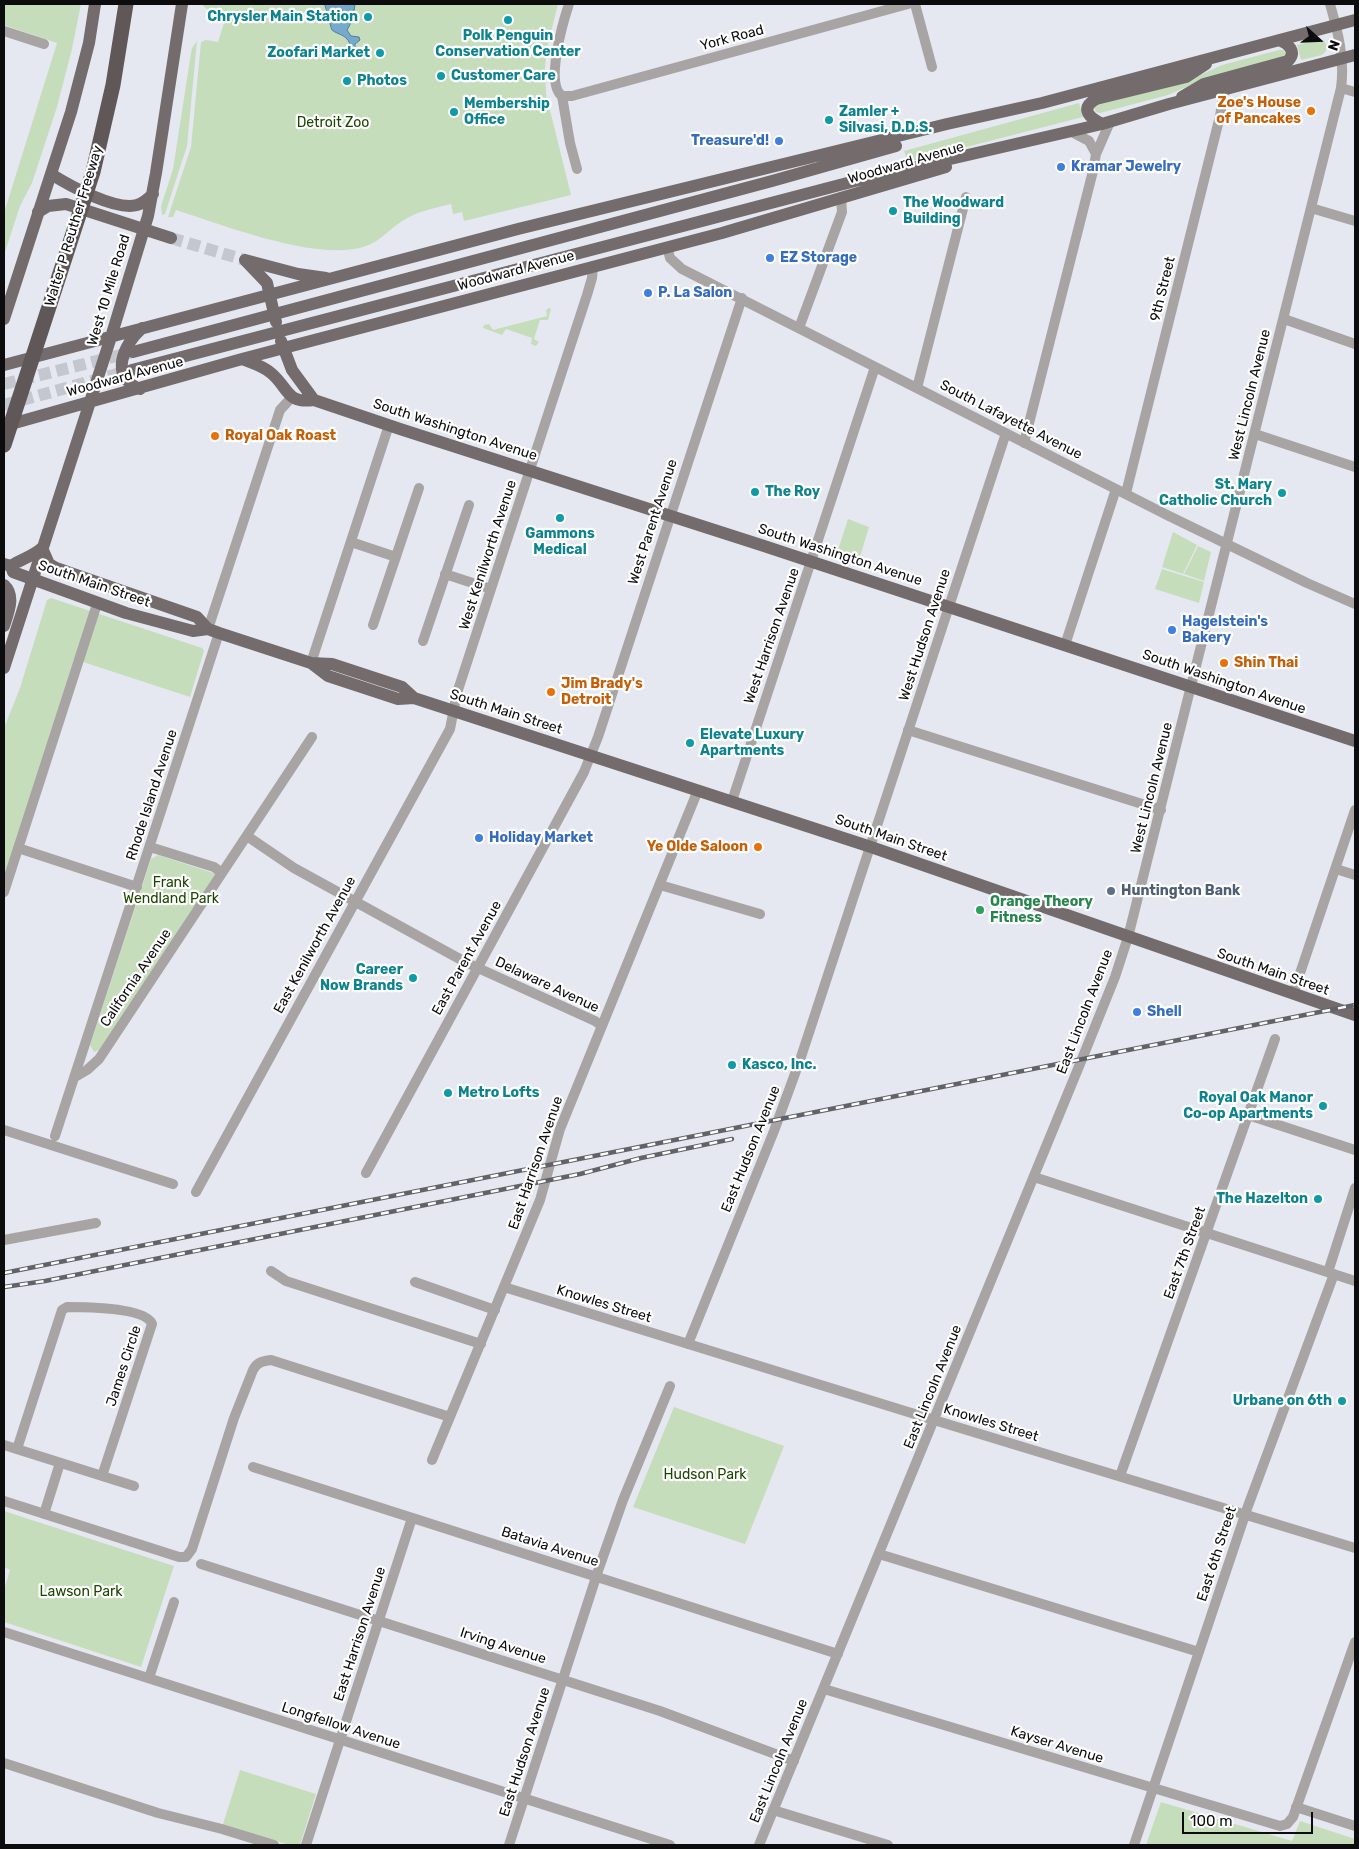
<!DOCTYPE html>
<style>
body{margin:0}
#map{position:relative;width:1359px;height:1849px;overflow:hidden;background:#e5e8f0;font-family:Rubik,sans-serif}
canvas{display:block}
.frame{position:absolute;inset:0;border:5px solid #0c0c0f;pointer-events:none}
.north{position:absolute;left:1294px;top:15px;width:50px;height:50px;-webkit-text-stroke:4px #fff;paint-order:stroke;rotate:110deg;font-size:14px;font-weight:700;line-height:20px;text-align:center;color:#0c0c0f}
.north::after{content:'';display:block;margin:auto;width:18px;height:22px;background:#0c0c0f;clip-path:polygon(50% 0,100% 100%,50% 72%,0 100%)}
.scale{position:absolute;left:1182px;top:1812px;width:131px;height:22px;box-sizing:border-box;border:2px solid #0c0c0f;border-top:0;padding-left:6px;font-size:15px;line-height:18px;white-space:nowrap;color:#0c0c0f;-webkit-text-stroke:4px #fff;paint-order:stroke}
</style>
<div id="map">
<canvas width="1359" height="1849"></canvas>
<div class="frame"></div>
<div class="north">N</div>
<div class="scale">100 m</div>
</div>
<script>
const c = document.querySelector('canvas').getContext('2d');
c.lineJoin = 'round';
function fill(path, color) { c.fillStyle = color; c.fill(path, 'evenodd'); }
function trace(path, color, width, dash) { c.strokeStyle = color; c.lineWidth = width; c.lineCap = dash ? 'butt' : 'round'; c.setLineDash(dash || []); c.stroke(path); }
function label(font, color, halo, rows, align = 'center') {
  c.font = font + ' Rubik,sans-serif'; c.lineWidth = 4.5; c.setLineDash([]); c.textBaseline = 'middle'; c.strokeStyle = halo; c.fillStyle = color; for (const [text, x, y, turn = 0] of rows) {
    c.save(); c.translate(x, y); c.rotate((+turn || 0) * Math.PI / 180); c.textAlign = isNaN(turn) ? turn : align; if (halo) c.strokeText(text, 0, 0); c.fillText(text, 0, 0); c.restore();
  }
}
fill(new Path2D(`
 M 4,4 L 81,4 L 72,49 L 57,107 L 32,183 L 20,206 L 4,255 L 4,213 L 57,43 L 4,25 Z
 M 201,4 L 558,4 L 547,48 L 545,68 L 546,94 L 571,195 L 464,221 L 462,212 L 453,214 L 451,204 C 435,208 418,211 404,220 C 390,228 381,241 366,246 C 320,263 223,225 176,210 L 173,217 L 168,217 L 191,147 L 201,42 L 206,40 L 218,42 L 226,17 L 208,10 Z
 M 1319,39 L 1324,41 L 1327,46 L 1326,51 L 1322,55 L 1301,60 L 1297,45 Z
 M 197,41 L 187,146 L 165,214 L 162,215 L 161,206 L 173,169 L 191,53 L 192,48 Z
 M 1279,50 L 1283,50 L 1286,54 L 1286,58 L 1193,84 L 1168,95 L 1100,113 L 1096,112 L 1094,108 L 1095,104 L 1198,76 L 1222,65 Z
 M 1079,103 L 1083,117 L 908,162 L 904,151 Z
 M 549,308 L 551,309 L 548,320 L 540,320 L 534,339 L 539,342 L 536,346 L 531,344 L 532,338 L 506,329 L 502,335 L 483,328 L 484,325 L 489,324 L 493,330 L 547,316 L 546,310 Z
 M 848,519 L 869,527 L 860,557 L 838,550 Z
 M 1173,532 L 1197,545 L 1183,574 L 1162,567 Z
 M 1198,546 L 1211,552 L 1204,581 L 1184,574 Z
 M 1162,569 L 1204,582 L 1199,603 L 1155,589 Z
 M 51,598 L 202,648 L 204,651 L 190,697 L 74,659 L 4,877 L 4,728 L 20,688 L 47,600 Z
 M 158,855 L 216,874 L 99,1050 L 94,1052 L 90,1045 L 151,859 Z
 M 674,1407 L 784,1446 L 745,1544 L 633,1507 Z
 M 4,1511 L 174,1566 L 141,1667 L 4,1622 L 4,1590 L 10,1570 L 4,1567 Z
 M 240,1770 L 316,1794 L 300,1845 L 289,1845 L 223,1824 Z
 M 1161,1802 L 1292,1841 L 1300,1821 L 1355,1839 L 1355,1845 L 1146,1845 Z`), '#c6ddbc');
const water = new Path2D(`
 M 325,4 L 355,4 L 353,19 L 347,30 L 351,36 L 359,37 L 360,40 L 355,44 L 355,51 L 352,55 L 347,55 L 345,52 L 350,44 C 346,34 338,35 332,30 Z`);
fill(water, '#75aace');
trace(water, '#567b95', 1);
trace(new Path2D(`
 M 171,238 L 245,260
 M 4,384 L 133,352
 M 4,405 L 132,370`), '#c4c7ce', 12, [12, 6]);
trace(new Path2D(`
 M 569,4 C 563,22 545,84 562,96 L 570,143 L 577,169
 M 915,4 L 932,67
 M 4,31 L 44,44
 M 1341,88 L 1355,92
 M 562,96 L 572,96 L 908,4
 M 1072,132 L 1089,141 L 1096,154
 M 1311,208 L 1355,221
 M 667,247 L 670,258 L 682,269 L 1169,516 L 1307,583 L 1355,604
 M 1284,319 L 1355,344
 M 799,328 L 842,212 L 841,197
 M 917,388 L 966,197
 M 1255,434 L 1355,467
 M 1024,443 L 1093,171 L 1096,154 L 1110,122
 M 1126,493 L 1220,116 L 1224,91
 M 351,542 L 396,557
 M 445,574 L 491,589
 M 373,625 L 419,488
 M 208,629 L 280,410 L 292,397
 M 423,641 L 469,505
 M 1065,645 L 1116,489
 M 311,663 L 389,425
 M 908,730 L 1161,810
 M 732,801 L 875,367
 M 247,836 L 294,868 L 467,963 L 595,1021 L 602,1026
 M 150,847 L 214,867 L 222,873
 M 18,848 L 137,887
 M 1336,869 L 1355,875
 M 660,885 L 760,914
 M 4,892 L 97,604
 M 1293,994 L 1355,810
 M 75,1077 L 87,1070 L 99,1059 L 312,737
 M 1248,1115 L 1355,1150
 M 4,1130 L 173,1184
 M 55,1136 L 219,633
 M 366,1173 L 584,772 L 598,737 L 742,298
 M 1034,1177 L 1355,1281
 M 196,1192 L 450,729 L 457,693 L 587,295 L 592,278 L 593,266
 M 4,1240 L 96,1223
 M 271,1271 L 286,1281 L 481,1344
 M 1328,1272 L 1355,1188
 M 415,1282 L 495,1310
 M 504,1287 L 934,1420 L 1355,1548
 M 688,1344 L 774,1131 L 800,1060 L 1006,433
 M 4,1445 L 134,1486
 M 17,1449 L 62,1310 L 67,1307 C 83,1307 146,1307 152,1324 L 102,1476
 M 432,1460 L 540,1200 L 560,1129 L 698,790
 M 253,1467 L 838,1654
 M 1120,1476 L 1275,1039
 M 4,1501 L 179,1557 L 186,1557 L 192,1549 L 234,1418 L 253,1370 C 257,1362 263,1361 271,1360 L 450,1417
 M 44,1514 L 60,1463
 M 879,1554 L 1199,1652
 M 201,1564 L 660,1711 L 794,1761
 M 4,1632 L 670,1845
 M 149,1678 L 174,1602
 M 824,1689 L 1280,1826 L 1287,1824 L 1293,1817 L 1355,1642
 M 4,1763 L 158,1813 L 222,1829 L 274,1845
 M 1296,1807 L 1355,1826
 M 773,1810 L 888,1845
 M 306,1845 L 412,1518
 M 509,1845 L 599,1568 L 623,1500 L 670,1386
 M 759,1845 L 1082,1059 L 1115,977 L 1128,937 L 1341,88 C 1345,59 1338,32 1330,4
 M 1134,1845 L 1248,1506 L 1334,1274`), '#a8a4a4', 10);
trace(new Path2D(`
 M 1182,97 L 1204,84 L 1288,61 C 1297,52 1289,44 1279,40
 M 1102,124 C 1090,118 1079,109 1096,99 L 1186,77 L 1206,64
 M 51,174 C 70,186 116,211 137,205 C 144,203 148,199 153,194
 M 38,212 L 48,206 L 66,204 L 171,238
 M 245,260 L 267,283 L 276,322
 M 245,260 L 298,274 L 326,278
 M 4,319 L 71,112 L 89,43 L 95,4
 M 281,341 L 292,370 L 314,400
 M 133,352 L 772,181 L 896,146
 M 242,359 C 252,363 263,366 271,373 C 289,388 286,404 314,400 L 400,429 L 761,545 L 1355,741
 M 4,365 L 518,229 L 947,124 L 1042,103 L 1355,20
 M 132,370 L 855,181 L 1102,124 L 1169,104 L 1355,55
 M 140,389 C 109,377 123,345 142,328
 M 4,426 L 242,359 L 722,233 L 946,167
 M 4,564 L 11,566 L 13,572 L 126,613 L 193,631 L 208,629
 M 11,566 C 21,559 32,557 42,548 L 49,564 L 56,568 L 197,617 L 208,629 L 219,633 L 311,663 L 332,664 L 402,687 L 414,698
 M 4,585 C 16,596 8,613 4,626
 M 311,663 L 328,676 L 398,699 L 414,698 L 871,847 L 1355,1015
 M 4,668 L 111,337 L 148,216 L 156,173 L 182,4`), '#736b6c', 12);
trace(new Path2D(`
 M 4,445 L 93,172 L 113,85 L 126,4`), '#605758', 15);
const rail = new Path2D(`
 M 4,1273 L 1355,1005
 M 4,1287 L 45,1281 L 580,1174 L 641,1158 L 732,1139`);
trace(rail, '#616368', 4.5);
trace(rail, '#fff', 2.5, [8]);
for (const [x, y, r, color] of [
 [368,17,5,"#0f9aa8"],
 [508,20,5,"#0f9aa8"],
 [380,53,5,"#0f9aa8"],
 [441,76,5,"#0f9aa8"],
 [347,81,5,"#0f9aa8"],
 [1311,111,5,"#e8710a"],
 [454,112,5,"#0f9aa8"],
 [829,120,5,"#0f9aa8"],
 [779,141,5,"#3f7fe0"],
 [1061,167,5,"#3f7fe0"],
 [893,211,5,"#0f9aa8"],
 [770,258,5,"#3f7fe0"],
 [648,293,5,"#3f7fe0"],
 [215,436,5,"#e8710a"],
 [755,492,5,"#0f9aa8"],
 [1282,493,5,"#0f9aa8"],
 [560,518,5,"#0f9aa8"],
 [1172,630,5,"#3f7fe0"],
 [1224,663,5,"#e8710a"],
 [551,692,5,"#e8710a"],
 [690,743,5,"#0f9aa8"],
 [479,838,5,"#3f7fe0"],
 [758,847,5,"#e8710a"],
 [1111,891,5,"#5c6f8a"],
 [980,910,5,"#2e9e5b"],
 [413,978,5,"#0f9aa8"],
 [1137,1012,5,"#3f7fe0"],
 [732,1065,5,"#0f9aa8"],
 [448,1093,5,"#0f9aa8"],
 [1323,1106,5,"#0f9aa8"],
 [1318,1199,5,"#0f9aa8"],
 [1342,1401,5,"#0f9aa8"]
]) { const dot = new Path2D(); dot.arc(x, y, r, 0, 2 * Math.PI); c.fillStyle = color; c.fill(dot); trace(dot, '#fff', 2); }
label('bold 14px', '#0d838f', '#fff', [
 ["Chrysler Main Station",358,17,"right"],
 ["Polk Penguin",508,36,"center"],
 ["Conservation Center",508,52,"center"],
 ["Zoofari Market",370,53,"right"],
 ["Customer Care",451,76],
 ["Photos",357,81],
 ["Membership",464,104],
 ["Office",464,120],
 ["Zamler +",839,112],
 ["Silvasi, D.D.S.",839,128],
 ["The Woodward",903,203],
 ["Building",903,219],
 ["St. Mary",1272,485,"right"],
 ["Catholic Church",1272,501,"right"],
 ["The Roy",765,492],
 ["Gammons",560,534,"center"],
 ["Medical",560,550,"center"],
 ["Elevate Luxury",700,735],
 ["Apartments",700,751],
 ["Career",403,970,"right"],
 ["Now Brands",403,986,"right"],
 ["Kasco, Inc.",742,1065],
 ["Metro Lofts",458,1093],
 ["Royal Oak Manor",1313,1098,"right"],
 ["Co-op Apartments",1313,1114,"right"],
 ["The Hazelton",1308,1199,"right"],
 ["Urbane on 6th",1332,1401,"right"]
], 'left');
label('14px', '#0c0c0f', '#fff', [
 ["York Road",732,38,-15],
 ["Woodward Avenue",906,163,-16],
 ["Walter P Reuther Freeway",74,226,-73],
 ["Woodward Avenue",516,271,-15],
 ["9th Street",1163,289,-76],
 ["West 10 Mile Road",109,290,-73],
 ["Woodward Avenue",125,377,-15],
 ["West Lincoln Avenue",1250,395,-76],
 ["South Lafayette Avenue",1011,420,27],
 ["South Washington Avenue",455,430,18],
 ["West Parent Avenue",653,522,-72],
 ["West Kenilworth Avenue",488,555,-72],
 ["South Washington Avenue",840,555,18],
 ["South Main Street",94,584,19],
 ["West Hudson Avenue",925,635,-72],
 ["West Harrison Avenue",772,636,-71],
 ["South Washington Avenue",1224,682,19],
 ["South Main Street",506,712,18],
 ["West Lincoln Avenue",1152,788,-76],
 ["Rhode Island Avenue",152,795,-72],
 ["South Main Street",891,838,19],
 ["East Kenilworth Avenue",315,945,-61],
 ["East Parent Avenue",467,958,-61],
 ["South Main Street",1273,972,19],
 ["California Avenue",136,978,-56],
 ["Delaware Avenue",547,985,25],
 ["East Lincoln Avenue",1085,1012,-69],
 ["East Hudson Avenue",751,1149,-68],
 ["East Harrison Avenue",536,1163,-71],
 ["East 7th Street",1185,1253,-70],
 ["Knowles Street",604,1304,17],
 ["James Circle",124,1366,-72],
 ["East Lincoln Avenue",933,1387,-68],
 ["Knowles Street",991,1423,17],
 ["Batavia Avenue",550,1547,18],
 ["East 6th Street",1217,1554,-72],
 ["East Harrison Avenue",360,1634,-72],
 ["Irving Avenue",503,1646,18],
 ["Longfellow Avenue",341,1726,18],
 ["Kayser Avenue",1057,1745,17],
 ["East Hudson Avenue",525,1752,-72],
 ["East Lincoln Avenue",779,1761,-68]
]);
label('bold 14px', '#c56008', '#fff', [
 ["Zoe's House",1301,103,"right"],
 ["of Pancakes",1301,119,"right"],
 ["Royal Oak Roast",225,436],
 ["Shin Thai",1234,663],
 ["Jim Brady's",561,684],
 ["Detroit",561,700],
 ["Ye Olde Saloon",748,847,"right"]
], 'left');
label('14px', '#1d4600', '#fff', [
 ["Detroit Zoo",333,123],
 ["Frank",171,883],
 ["Wendland Park",171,899],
 ["Hudson Park",705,1475],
 ["Lawson Park",81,1592]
]);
label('bold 14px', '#366cbe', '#fff', [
 ["Treasure'd!",769,141,"right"],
 ["Kramar Jewelry",1071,167],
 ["EZ Storage",780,258],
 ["P. La Salon",658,293],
 ["Hagelstein's",1182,622],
 ["Bakery",1182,638],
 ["Holiday Market",489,838],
 ["Shell",1147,1012]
], 'left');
label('bold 14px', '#4e5e75', '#fff', [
 ["Huntington Bank",1121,891]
], 'left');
label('bold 14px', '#27864d', '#fff', [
 ["Orange Theory",990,902],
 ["Fitness",990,918]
], 'left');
</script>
